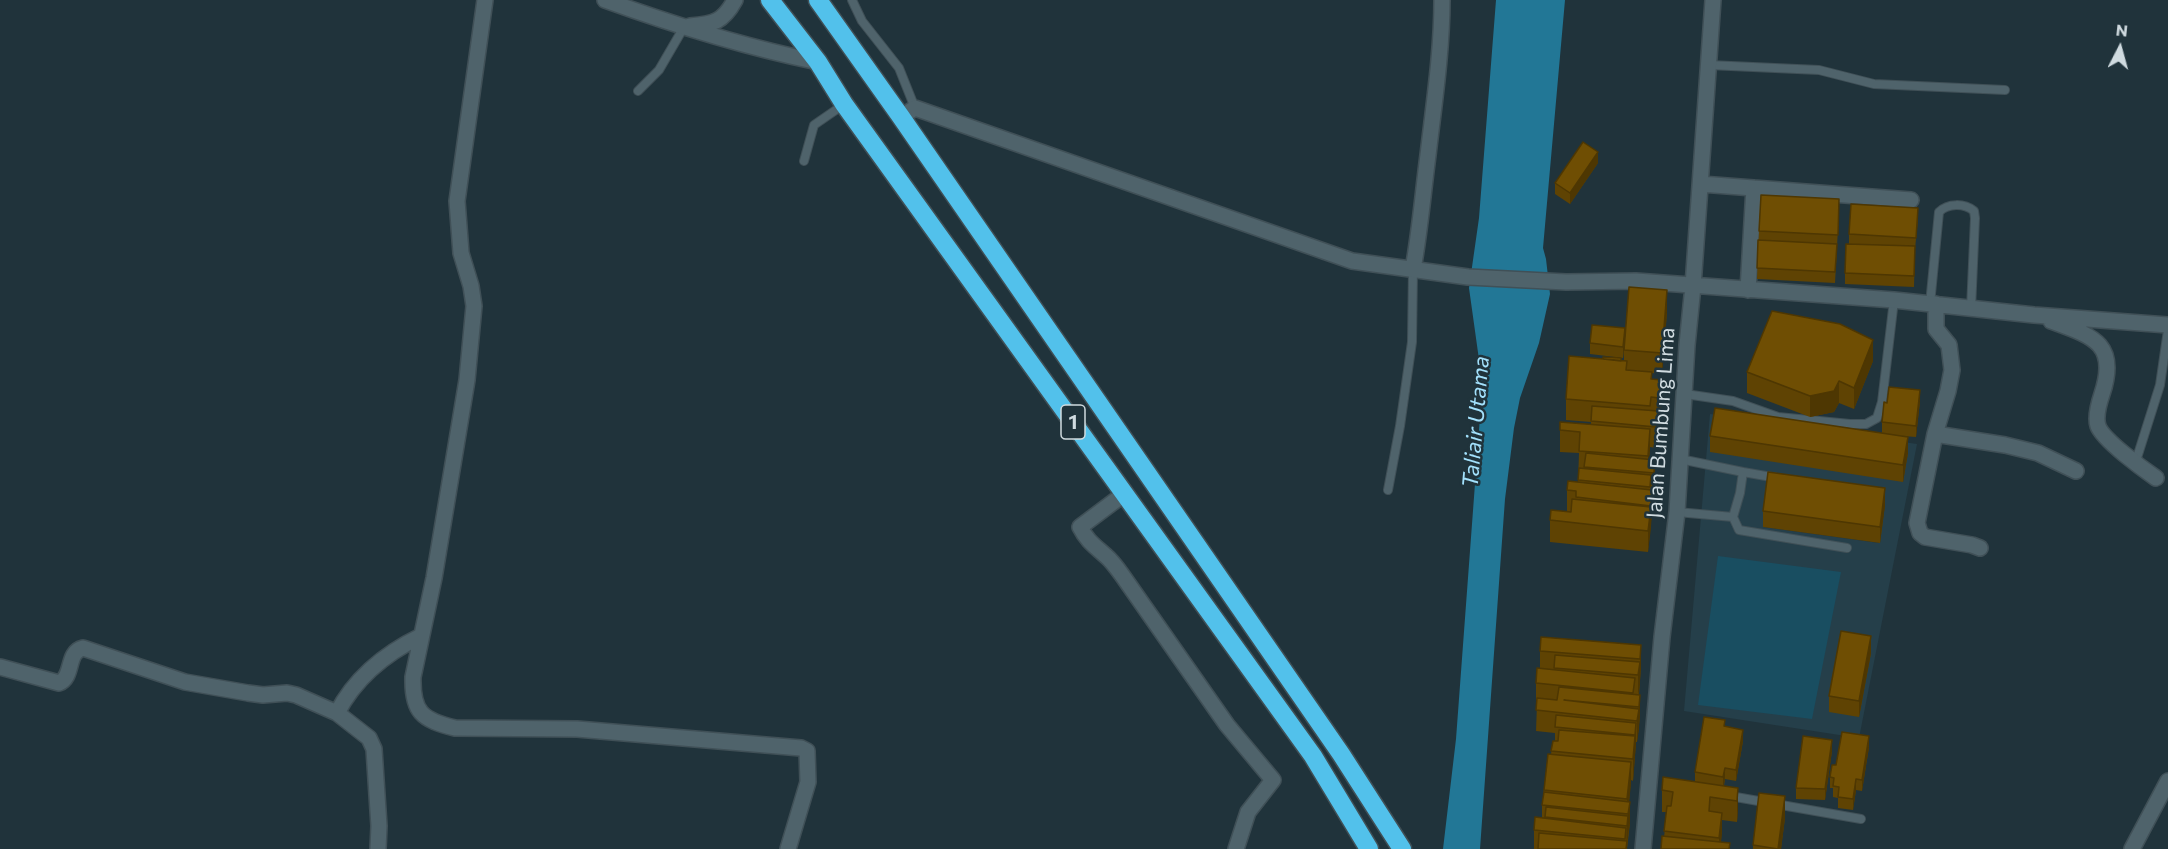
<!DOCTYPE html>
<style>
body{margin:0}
#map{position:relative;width:2168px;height:849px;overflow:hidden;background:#20333b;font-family:Commissioner,sans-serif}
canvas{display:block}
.north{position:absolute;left:2090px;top:18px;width:60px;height:60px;-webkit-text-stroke:4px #20333b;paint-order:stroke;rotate:6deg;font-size:16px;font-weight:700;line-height:24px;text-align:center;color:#d0dbe0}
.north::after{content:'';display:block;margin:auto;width:21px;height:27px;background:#d0dbe0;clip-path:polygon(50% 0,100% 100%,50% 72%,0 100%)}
</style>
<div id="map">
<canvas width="2168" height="849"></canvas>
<div class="north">N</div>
</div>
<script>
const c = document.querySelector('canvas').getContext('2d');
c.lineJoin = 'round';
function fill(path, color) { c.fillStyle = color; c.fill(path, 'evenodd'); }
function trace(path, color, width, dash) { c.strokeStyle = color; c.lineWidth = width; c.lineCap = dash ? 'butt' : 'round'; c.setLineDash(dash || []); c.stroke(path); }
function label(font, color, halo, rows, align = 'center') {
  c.font = font + ' Commissioner,sans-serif'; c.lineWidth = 5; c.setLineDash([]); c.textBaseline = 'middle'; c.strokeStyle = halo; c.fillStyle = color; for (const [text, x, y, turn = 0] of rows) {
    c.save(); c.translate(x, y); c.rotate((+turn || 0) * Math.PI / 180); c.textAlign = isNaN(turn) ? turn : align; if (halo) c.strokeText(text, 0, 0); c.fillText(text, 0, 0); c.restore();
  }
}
fill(new Path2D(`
 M 1710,414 L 1917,444 L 1859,738 L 1684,711 ZM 1885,505 L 1879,543 L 1763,527 Z`), '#253f4a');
fill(new Path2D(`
 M 1718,556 L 1841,572 L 1812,719 L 1698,705 Z`), '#194e61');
fill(new Path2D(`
 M 1496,0 L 1565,0 L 1543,248 L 1546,259 L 1550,294 L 1539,343 L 1520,398 L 1514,428 L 1505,499 L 1480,849 L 1443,849 L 1456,739 L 1481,403 L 1481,374 L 1469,288 L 1479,218 Z`), '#227796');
const lane = new Path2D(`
 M 852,0 L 862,21 L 899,68 L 915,108
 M 1709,65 L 1819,70 L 1874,84 L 2005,90
 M 638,91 L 659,70 L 684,27
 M 804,161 L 814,125 L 843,105
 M 1930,304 L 1939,212 C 1948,203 1964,203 1974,211 L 1975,218 L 1971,309
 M 1685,394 L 1733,401 L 1778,417 L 1850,424 L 1866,424 L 1877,418 L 1882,402 L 1894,300
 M 2135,464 L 2160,385 L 2168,330
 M 1743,472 L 1777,478
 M 1388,490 L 1400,426 L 1412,342 L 1413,269
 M 1677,512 L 1733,517 L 1740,493 L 1743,472 L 1680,459
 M 1733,517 L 1739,530 L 1847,548
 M 1730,796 L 1861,819`);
const street = new Path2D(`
 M 485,0 L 457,201 L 461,253 L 471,286 L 474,306 L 467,380 L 434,578 L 413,677 C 412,712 422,720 455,728 L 577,729 L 801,748 L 807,751 L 808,782 L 788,849
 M 901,117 L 915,108 L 1352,261 L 1468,277 L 1566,282 L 1636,281 L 1894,300 L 2034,315 L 2168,325
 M 1701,184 L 1911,200
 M 1413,269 C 1420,231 1423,193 1428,155 C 1434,104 1442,51 1442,0
 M 1748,290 L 1754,188
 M 1936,304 L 1936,329 L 1949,345 L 1952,370 L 1948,391 L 1935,434 L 1917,523 L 1920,533 L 1925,537 L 1972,545 L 1980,548
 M 2051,321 C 2092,336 2119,343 2102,394 C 2099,403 2095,417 2098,426 C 2103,440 2143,469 2156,478
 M 1935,434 L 2005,445 L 2038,453 L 2076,471
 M 1124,494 L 1080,527 C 1087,541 1095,546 1106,556 C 1112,561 1117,568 1122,575 L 1227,725 L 1273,780 L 1248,812 L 1236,849
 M 0,667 L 59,683 C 74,677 66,652 83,648 L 185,682 L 248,693 L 263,695 L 287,693 L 296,695 L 337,713 L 369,738 L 374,749 L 379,826 L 378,849
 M 337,713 C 355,678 386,653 421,636
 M 1643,849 L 1662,637 L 1677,512 L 1687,345 L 1693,286 L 1713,0
 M 2132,849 L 2168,781`);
const secondary = new Path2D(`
 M 605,0 C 674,25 745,47 818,62
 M 690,26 C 714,24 723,22 735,0`);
const highway = new Path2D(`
 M 770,0 L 818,62 L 844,104 L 1313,756 L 1369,849
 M 818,0 L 901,117 L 1341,754 L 1402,849`);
trace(lane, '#405057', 10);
trace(street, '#405057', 18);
trace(secondary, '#405057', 18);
trace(highway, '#405057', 21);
trace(lane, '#4f636b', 8);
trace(street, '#4f636b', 15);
trace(secondary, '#4f636b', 15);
trace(highway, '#52c1eb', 18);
fill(new Path2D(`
 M 1598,163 L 1570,204 L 1555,194 L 1555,183 Z
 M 1839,210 L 1835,283 L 1757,279 L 1759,231 Z
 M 1918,219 L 1915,249 L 1914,287 L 1845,284 L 1845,273 L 1849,244 L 1849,234 Z
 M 1667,312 L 1662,374 L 1652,373 L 1652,379 L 1662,401 L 1660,419 L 1658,419 L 1656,448 L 1650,447 L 1649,459 L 1655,460 L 1655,481 L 1654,495 L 1652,495 L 1652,512 L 1648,552 L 1550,542 L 1550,520 L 1567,512 L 1567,490 L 1578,482 L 1579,453 L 1560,452 L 1560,430 L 1591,425 L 1591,422 L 1566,420 L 1566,399 L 1621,361 L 1624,361 L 1624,350 Z
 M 1625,339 L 1623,358 L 1590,354 L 1590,343 Z
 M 1873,361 L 1854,409 L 1839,403 L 1834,412 L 1810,417 L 1747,393 L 1747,372 Z
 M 1920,401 L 1916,437 L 1902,436 L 1908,453 L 1903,482 L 1710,452 L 1710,436 L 1882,433 L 1882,422 Z
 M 1885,505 L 1880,543 L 1763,527 L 1763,511 Z
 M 1641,645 L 1641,666 L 1639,695 L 1640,716 L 1637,742 L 1636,742 L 1633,781 L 1631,780 L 1629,802 L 1630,823 L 1627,849 L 1534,849 L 1534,830 L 1542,818 L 1542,805 L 1548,754 L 1551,754 L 1553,741 L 1555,741 L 1555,733 L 1536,731 L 1537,704 L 1536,704 L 1536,683 L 1540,669 L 1540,651 Z
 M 1871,653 L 1859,717 L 1829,712 L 1829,696 Z
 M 1725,726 L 1743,741 L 1736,781 L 1725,779 L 1724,786 L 1738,788 L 1738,809 L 1737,822 L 1722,820 L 1721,842 L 1730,849 L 1664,837 L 1667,812 L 1662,812 L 1662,790 L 1695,782 L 1695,772 Z
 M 1869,747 L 1862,791 L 1856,790 L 1853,810 L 1838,808 L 1838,798 L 1833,797 L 1833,788 L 1830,788 L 1830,777 L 1836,765 Z
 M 1832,751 L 1825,800 L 1796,799 L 1796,788 Z
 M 1785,818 L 1781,849 L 1753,849 L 1753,845 Z`), '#5f4303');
fill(new Path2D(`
 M 1598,152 L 1598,163 L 1570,204 L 1570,193 Z
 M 1667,290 L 1667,312 L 1662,374 L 1662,353 Z
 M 1625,328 L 1625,339 L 1623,358 L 1623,347 Z
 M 1873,340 L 1873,361 L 1854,409 L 1854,388 Z
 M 1662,380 L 1662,401 L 1660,419 L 1660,398 Z
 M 1839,381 L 1839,403 L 1834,412 L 1810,417 L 1810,396 Z
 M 1920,390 L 1920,401 L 1916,437 L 1916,426 Z
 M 1658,411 L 1658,433 L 1656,448 L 1656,427 Z
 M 1650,429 L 1650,450 L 1648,473 L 1648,456 Z
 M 1908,437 L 1908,453 L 1903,482 L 1903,465 Z
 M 1655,460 L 1655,481 L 1654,495 L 1654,473 Z
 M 1885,488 L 1885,505 L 1880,543 L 1880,527 Z
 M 1652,490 L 1652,512 L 1651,527 L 1651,506 Z
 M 1651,507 L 1651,528 L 1648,552 L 1648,531 Z
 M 1871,636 L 1871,653 L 1859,717 L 1859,701 Z
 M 1641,645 L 1641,666 L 1640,681 L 1640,659 Z
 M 1640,662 L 1640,684 L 1638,696 L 1638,675 Z
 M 1640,695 L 1640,716 L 1639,728 L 1639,707 Z
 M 1639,709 L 1639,730 L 1637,742 L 1637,721 Z
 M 1636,723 L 1636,744 L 1633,781 L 1633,759 Z
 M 1743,730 L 1743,741 L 1736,781 L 1736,770 Z
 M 1869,736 L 1869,747 L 1862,791 L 1862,780 Z
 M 1832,740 L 1832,751 L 1825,800 L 1825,789 Z
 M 1631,762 L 1631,783 L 1628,814 L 1627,799 Z
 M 1725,768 L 1725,779 L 1723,788 L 1723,777 Z
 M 1856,779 L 1856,790 L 1853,810 L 1853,799 Z
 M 1738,788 L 1738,809 L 1737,822 L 1737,801 Z
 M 1785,796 L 1785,818 L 1781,849 L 1778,849 Z
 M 1630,802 L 1630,823 L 1628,836 L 1628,814 Z
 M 1722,813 L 1722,834 L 1720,849 L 1719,849 L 1719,838 Z
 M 1628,816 L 1628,837 L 1626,849 L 1627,826 Z`), '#4e3702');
const building = new Path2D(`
 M 1583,142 L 1598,152 L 1570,193 L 1555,183 Z
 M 1761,195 L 1839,199 L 1838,235 L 1759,231 Z
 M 1851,204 L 1918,208 L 1916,238 L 1849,234 Z
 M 1758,240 L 1837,244 L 1835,272 L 1757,268 Z
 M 1846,244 L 1915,246 L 1914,276 L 1845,273 Z
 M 1629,287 L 1667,290 L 1662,353 L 1624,350 Z
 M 1772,311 L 1840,324 L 1873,340 L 1854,388 L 1839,381 L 1834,391 L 1810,396 L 1747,372 Z
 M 1592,325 L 1625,328 L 1623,347 L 1590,343 Z
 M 1569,356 L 1627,361 L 1626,370 L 1652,372 L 1651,379 L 1662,380 L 1660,398 L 1651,397 L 1650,406 L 1566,399 Z
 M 1603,357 L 1621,358 L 1621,361 L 1603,359 Z
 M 1889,387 L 1920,390 L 1916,426 L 1882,422 L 1884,402 L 1887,403 Z
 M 1592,406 L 1658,411 L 1656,427 L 1591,421 Z
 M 1715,408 L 1908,437 L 1903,465 L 1710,436 Z
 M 1560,422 L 1650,429 L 1648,456 L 1579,451 L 1580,432 L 1560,430 Z
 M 1586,453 L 1655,460 L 1654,473 L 1584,467 Z
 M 1579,468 L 1651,475 L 1650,487 L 1578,480 Z
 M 1768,472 L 1885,488 L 1880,527 L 1763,511 Z
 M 1568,481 L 1652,490 L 1651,506 L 1576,497 L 1576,491 L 1567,490 Z
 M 1572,499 L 1651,507 L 1648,531 L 1550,520 L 1551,510 L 1571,512 Z
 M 1841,631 L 1871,636 L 1859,701 L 1829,696 Z
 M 1541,637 L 1641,645 L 1640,659 L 1540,651 Z
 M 1555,655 L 1640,662 L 1638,675 L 1554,668 Z
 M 1537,668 L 1635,678 L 1633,693 L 1536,683 Z
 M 1559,687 L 1640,695 L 1639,707 L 1564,700 L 1639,709 L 1637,721 L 1536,710 L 1537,698 L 1557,700 Z
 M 1556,715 L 1636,723 L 1635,735 L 1555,727 Z
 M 1704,717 L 1725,720 L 1724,726 L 1743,730 L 1736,770 L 1725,768 L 1723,777 L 1695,772 Z
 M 1559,730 L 1635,736 L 1633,759 L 1551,751 L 1553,741 L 1558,741 Z
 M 1842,732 L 1869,736 L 1862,780 L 1856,779 L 1853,799 L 1838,797 L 1839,787 L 1833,786 L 1834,778 L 1830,777 L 1832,765 L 1836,765 Z
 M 1803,736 L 1832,740 L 1825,789 L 1796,788 Z
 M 1548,754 L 1631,762 L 1627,799 L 1544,790 Z
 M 1663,777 L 1738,788 L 1737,801 L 1710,797 L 1709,811 L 1722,813 L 1719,838 L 1664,831 L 1667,806 L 1671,806 L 1673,792 L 1662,790 Z
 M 1544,792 L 1630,802 L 1628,814 L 1542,805 Z
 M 1759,793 L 1785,796 L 1778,849 L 1753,845 Z
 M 1546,807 L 1628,816 L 1627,826 L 1545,817 Z
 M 1535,817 L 1626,828 L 1625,839 L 1534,830 Z
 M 1539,833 L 1627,841 L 1626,849 L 1538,849 Z
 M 1662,836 L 1730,843 L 1729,849 L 1661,849 Z`);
fill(building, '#6f4e03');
trace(building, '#4e3702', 1.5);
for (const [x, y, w] of [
 [1073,422,24]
]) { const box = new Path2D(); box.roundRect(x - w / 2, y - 17, w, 34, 4.5); c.fillStyle = '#20333b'; c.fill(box); trace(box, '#d0dbe0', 1.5); }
label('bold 20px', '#d0dbe0', null, [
 ["1",1073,422]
]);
label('21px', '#d0dbe0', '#20333b', [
 ["Jalan Bumbung Lima",1661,423,-86]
]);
label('italic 22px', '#a3e1fc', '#20333b', [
 ["Taliair Utama",1476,422,-85]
]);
</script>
